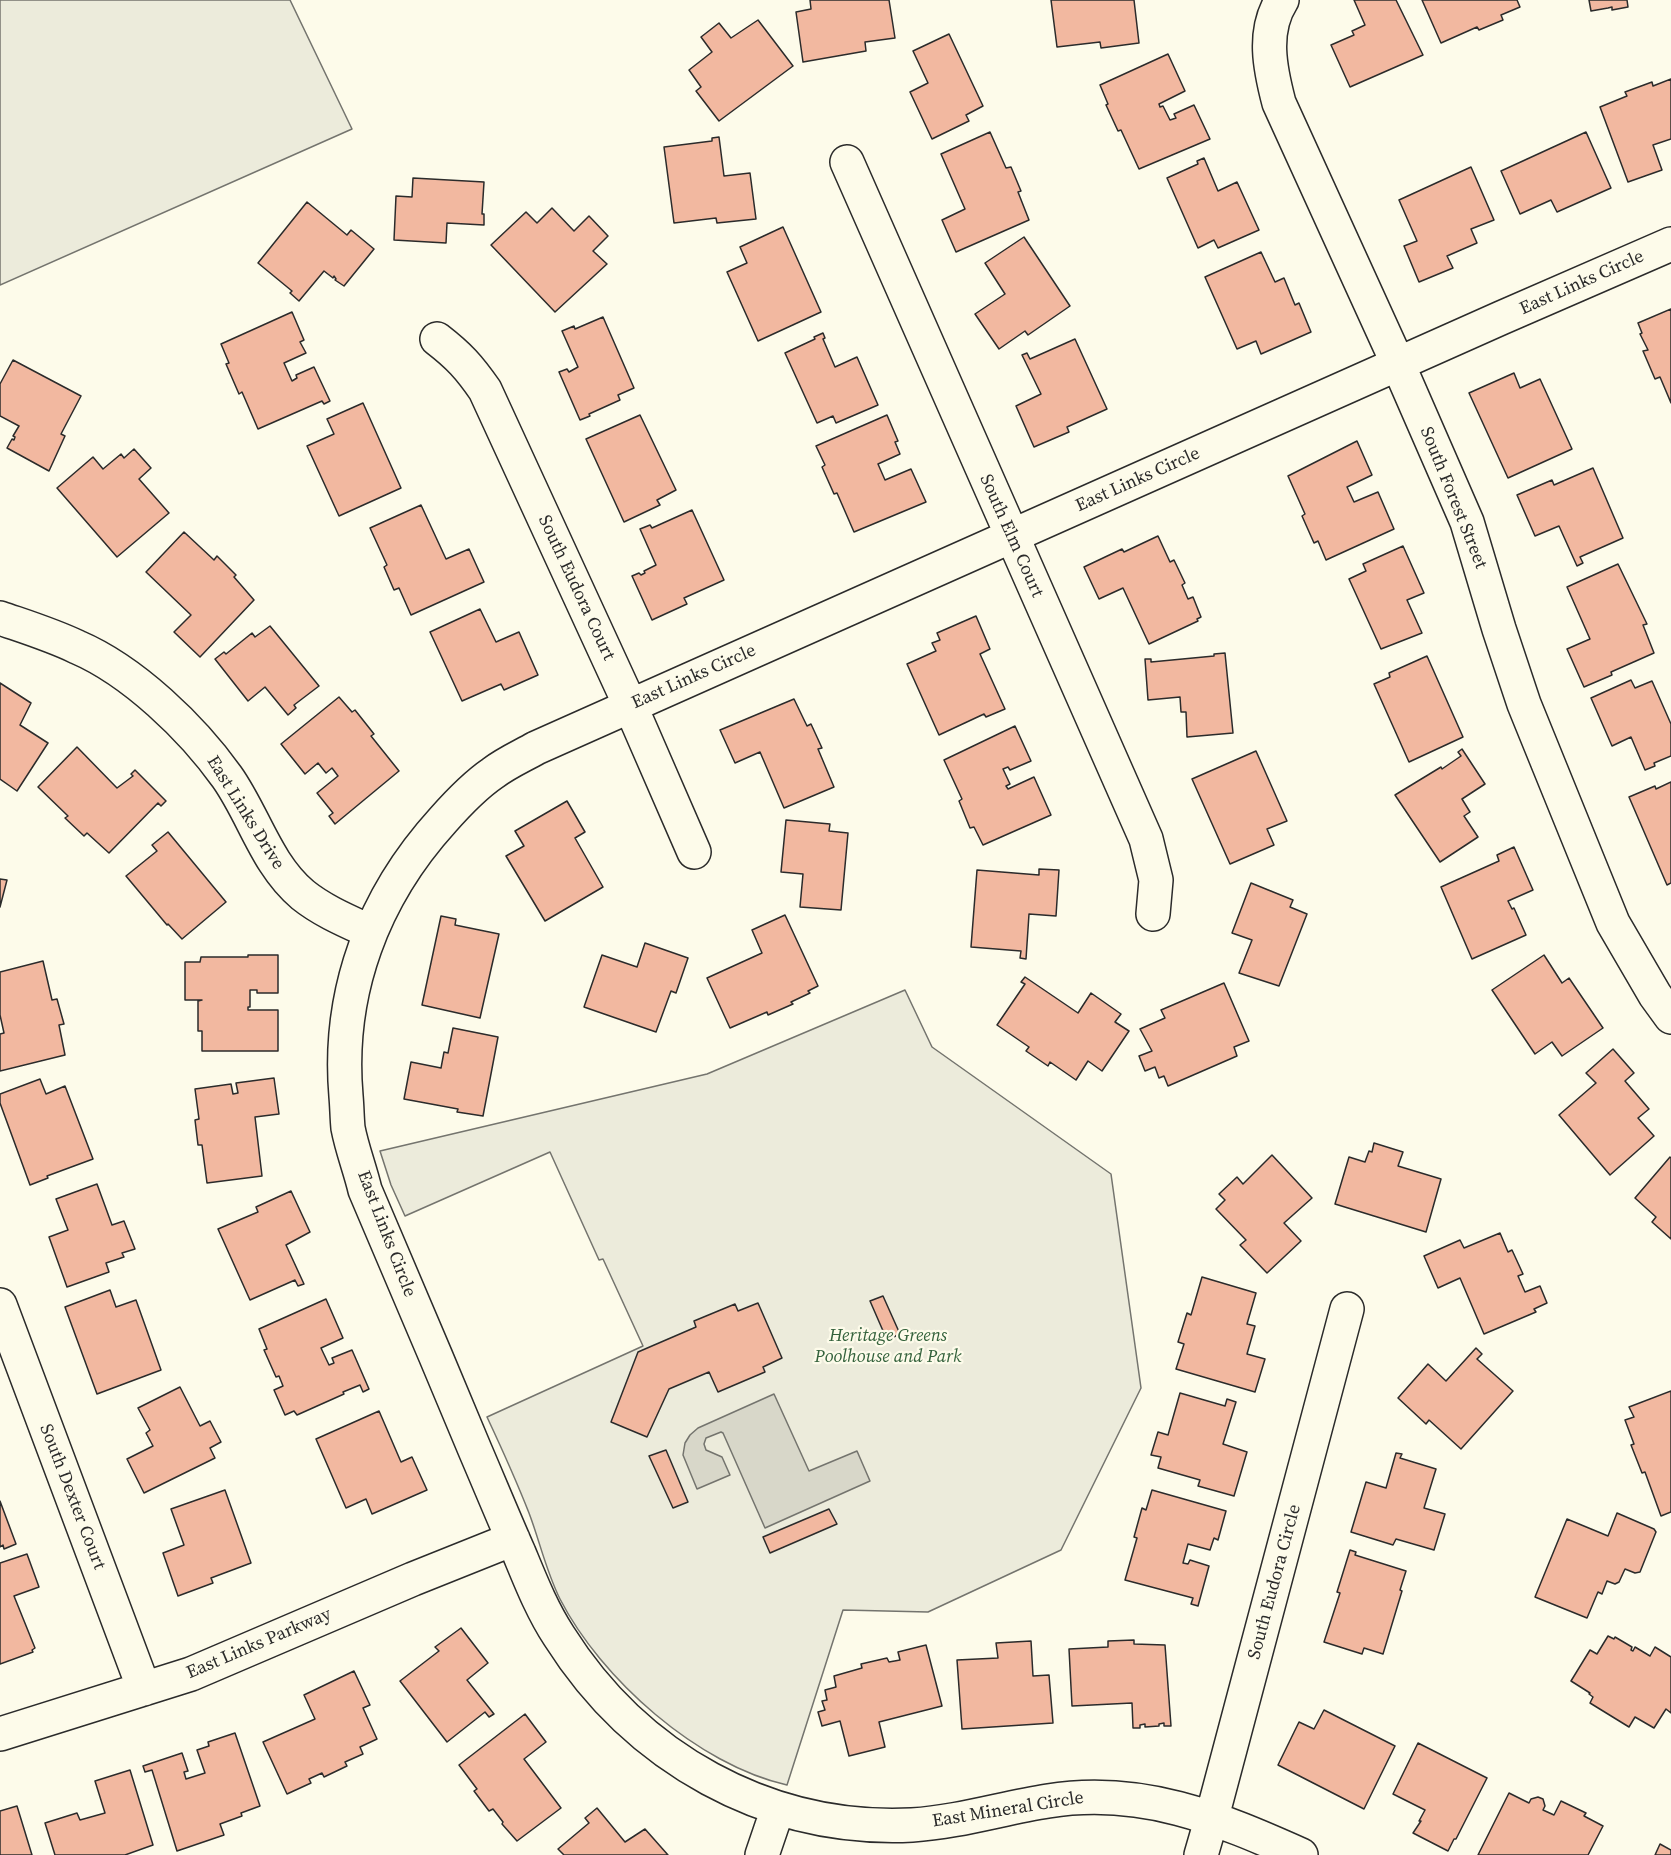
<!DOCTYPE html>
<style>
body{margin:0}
canvas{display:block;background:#fdfbea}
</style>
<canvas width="1671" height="1855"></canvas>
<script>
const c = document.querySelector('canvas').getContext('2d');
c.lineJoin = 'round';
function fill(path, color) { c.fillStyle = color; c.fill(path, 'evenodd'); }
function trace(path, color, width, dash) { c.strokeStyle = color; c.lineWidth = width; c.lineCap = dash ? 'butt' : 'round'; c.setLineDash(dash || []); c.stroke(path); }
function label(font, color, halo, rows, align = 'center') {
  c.font = font + ' "Source Serif 4",serif'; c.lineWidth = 4.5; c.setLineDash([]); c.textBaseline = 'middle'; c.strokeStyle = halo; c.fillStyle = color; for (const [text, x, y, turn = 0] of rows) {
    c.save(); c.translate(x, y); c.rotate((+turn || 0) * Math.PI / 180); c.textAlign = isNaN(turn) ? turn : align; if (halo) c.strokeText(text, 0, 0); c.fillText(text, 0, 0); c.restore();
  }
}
const green = new Path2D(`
 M 0,0 L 290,0 L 352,129 L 0,285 Z
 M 905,990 L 932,1047 L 1111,1174 L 1141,1388 L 1061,1550 L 928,1612 L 843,1610 L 787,1785 C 698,1765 601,1679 560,1599 C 546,1571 540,1542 529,1513 C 516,1480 502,1449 487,1417 L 643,1346 L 603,1259 L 599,1260 L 550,1152 L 405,1216 L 391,1185 L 380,1151 L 707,1074 Z`);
fill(green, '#ecebdb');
trace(green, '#74746e', 1.5);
const water = new Path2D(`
 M 774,1394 L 809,1471 L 857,1451 L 870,1481 L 765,1528 L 723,1433 L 721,1432 L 706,1438 L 704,1444 L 706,1450 L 722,1457 L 730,1475 L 697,1489 L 683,1455 L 685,1443 L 690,1435 L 698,1428 Z`);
fill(water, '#d8d7c9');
trace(water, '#74746e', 1.5);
const building = new Path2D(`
 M 810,0 L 889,0 L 895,38 L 865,42 L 866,51 L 803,62 L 796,12 L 811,9 Z
 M 1051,0 L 1134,0 L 1139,43 L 1101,48 L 1100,42 L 1057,47 Z
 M 1354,0 L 1396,0 L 1423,55 L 1350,87 L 1331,45 L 1354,35 L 1352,31 L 1365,25 Z
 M 1422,0 L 1517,0 L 1520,7 L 1501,15 L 1503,20 L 1479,30 L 1477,27 L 1441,43 Z
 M 1589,0 L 1627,0 L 1628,7 L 1612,10 L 1612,7 L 1608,8 L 1591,11 Z
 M 758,20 L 793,66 L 719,121 L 696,91 L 701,87 L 689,70 L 712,52 L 701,37 L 719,23 L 731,38 Z
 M 949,34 L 983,106 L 966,115 L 969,121 L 932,139 L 910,92 L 928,83 L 913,51 Z
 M 1168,54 L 1185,91 L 1159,104 L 1160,107 L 1163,106 L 1170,120 L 1176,118 L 1174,114 L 1194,105 L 1210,139 L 1139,169 L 1121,130 L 1118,131 L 1106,105 L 1108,104 L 1100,85 Z
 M 1671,79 L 1671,139 L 1653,145 L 1662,170 L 1628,182 L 1600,107 L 1627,96 L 1625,92 L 1652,82 L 1653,86 Z
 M 990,132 L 1006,168 L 1011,167 L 1021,191 L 1018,192 L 1029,220 L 956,252 L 942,220 L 965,209 L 941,154 Z
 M 1586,132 L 1611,188 L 1557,212 L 1551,200 L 1520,214 L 1501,171 Z
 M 719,137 L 724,176 L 750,173 L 756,219 L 717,223 L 716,218 L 674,223 L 664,147 L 712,141 L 712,138 Z
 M 1204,158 L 1218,191 L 1237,182 L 1259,230 L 1218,248 L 1214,240 L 1198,248 L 1167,178 L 1198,164 L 1197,161 Z
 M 1471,167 L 1494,220 L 1471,229 L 1477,243 L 1447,256 L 1453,268 L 1419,282 L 1404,246 L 1417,241 L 1399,200 Z
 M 413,178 L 484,182 L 482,214 L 484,214 L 484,225 L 447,223 L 446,243 L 394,240 L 396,196 L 412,197 Z
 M 307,202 L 347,235 L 351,230 L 374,249 L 344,286 L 335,280 L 336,279 L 334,276 L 333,278 L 324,271 L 299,301 L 290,293 L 292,291 L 258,263 Z
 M 552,208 L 574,231 L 589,216 L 608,236 L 593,251 L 607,264 L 555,312 L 491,245 L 526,212 L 537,223 Z
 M 783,227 L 821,312 L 758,341 L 727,272 L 747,263 L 740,247 Z
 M 1024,237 L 1070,306 L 1028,335 L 1025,331 L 999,349 L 975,314 L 1005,294 L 985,263 Z
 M 1261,252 L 1275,282 L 1284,278 L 1295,305 L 1299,303 L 1311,332 L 1261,354 L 1256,341 L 1237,349 L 1205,277 Z
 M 1671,309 L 1671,403 L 1660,377 L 1655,379 L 1643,351 L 1648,350 L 1640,334 L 1642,333 L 1638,323 Z
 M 292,312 L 304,340 L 300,342 L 306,353 L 284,363 L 292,381 L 297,378 L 296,375 L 314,367 L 330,401 L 324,404 L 322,401 L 258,429 L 242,392 L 239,394 L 226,364 L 229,363 L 221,344 Z
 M 603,317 L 634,388 L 618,395 L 620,400 L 589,414 L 590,416 L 580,420 L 559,372 L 567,369 L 569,372 L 578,367 L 562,331 L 574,326 L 575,329 Z
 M 823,333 L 825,338 L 823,339 L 835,367 L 857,357 L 878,405 L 836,423 L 833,416 L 817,423 L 785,353 L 815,339 L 814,337 Z
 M 1075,339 L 1107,409 L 1067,427 L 1069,432 L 1034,447 L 1016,406 L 1041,394 L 1022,355 L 1027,353 L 1030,359 Z
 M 13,360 L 81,396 L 61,434 L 65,436 L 49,471 L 7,448 L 12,439 L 14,440 L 15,437 L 13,436 L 19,426 L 0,416 L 0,384 Z
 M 1514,373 L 1520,388 L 1540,379 L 1572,449 L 1508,478 L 1469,393 Z
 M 363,403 L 401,488 L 339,516 L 307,446 L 334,434 L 327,419 Z
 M 640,415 L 676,490 L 657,500 L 660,505 L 624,522 L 586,439 Z
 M 887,415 L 898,441 L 895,442 L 900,454 L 878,464 L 885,480 L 911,469 L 926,502 L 854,532 L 837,493 L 834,494 L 822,467 L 825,465 L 816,446 Z
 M 1357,441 L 1372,475 L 1347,487 L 1354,502 L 1378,492 L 1394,529 L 1326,560 L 1318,541 L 1314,543 L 1302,516 L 1305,514 L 1288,476 Z
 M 134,449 L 151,468 L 139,479 L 169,513 L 117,557 L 57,488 L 93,457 L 103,469 L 121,454 L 124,458 Z
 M 1593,468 L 1623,538 L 1580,557 L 1583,563 L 1577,566 L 1559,526 L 1535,536 L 1517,495 L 1552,480 L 1554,485 Z
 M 421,505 L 446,559 L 469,549 L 484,582 L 411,615 L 399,588 L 394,590 L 384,567 L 387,565 L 370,528 Z
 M 692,510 L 724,580 L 684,598 L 687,604 L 652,620 L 632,576 L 639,573 L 641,575 L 645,573 L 644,571 L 656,565 L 640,529 L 650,525 L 652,528 Z
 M 184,532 L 214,560 L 217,556 L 236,575 L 234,577 L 254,600 L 200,657 L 174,632 L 191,615 L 146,572 Z
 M 1158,536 L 1170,562 L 1174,560 L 1185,583 L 1182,585 L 1188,599 L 1193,597 L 1201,617 L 1197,619 L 1198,621 L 1149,644 L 1123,588 L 1099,599 L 1084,567 L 1122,549 L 1124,552 Z
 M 1403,546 L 1424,593 L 1407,600 L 1422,633 L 1381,649 L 1349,579 L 1366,571 L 1363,564 Z
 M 1618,564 L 1647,624 L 1643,625 L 1654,653 L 1611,672 L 1612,675 L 1584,687 L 1567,649 L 1590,639 L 1567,587 Z
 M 480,609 L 496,642 L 519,632 L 538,675 L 504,690 L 501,684 L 462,701 L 430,632 Z
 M 976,616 L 990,649 L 980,654 L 1005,709 L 986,717 L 984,714 L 939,735 L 907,664 L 936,651 L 932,643 L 940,640 L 937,633 Z
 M 270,626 L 319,686 L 294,705 L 296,708 L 288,715 L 265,687 L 248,701 L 215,659 L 224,652 L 226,654 L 252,633 L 255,637 Z
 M 1225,653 L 1233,733 L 1187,737 L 1186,712 L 1181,712 L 1180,697 L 1148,700 L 1145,659 L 1151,659 L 1151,662 L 1214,656 L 1214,654 Z
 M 1427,656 L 1463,737 L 1409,762 L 1374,684 L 1390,677 L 1389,673 Z
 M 1631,680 L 1635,688 L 1652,681 L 1671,724 L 1671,756 L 1654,763 L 1655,766 L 1645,770 L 1631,737 L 1612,746 L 1591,698 Z
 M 0,683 L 31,703 L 20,725 L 48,743 L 17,791 L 0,779 Z
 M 339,697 L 352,712 L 355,710 L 374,734 L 371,736 L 399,771 L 335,824 L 329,816 L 333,813 L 317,793 L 338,776 L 332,768 L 326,773 L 318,763 L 305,774 L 281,744 Z
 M 794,699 L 807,726 L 811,724 L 822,748 L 818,749 L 834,787 L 784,808 L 760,752 L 735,763 L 720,730 Z
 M 1015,726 L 1031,761 L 1010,770 L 1008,767 L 1003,769 L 1010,784 L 1006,786 L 1008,789 L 1034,777 L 1051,815 L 983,845 L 974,827 L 970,828 L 959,801 L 962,799 L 944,760 Z
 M 77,747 L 117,788 L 133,776 L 131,774 L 135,770 L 166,801 L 161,806 L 158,803 L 109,853 L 87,833 L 84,836 L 65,818 L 68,816 L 38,787 Z
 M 1462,749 L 1485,784 L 1462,799 L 1470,812 L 1464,816 L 1478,837 L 1440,862 L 1395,795 L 1441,767 L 1442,769 L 1461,756 L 1458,752 Z
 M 1256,751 L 1287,821 L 1267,829 L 1274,845 L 1230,864 L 1192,779 Z
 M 1671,782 L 1671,883 L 1667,885 L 1629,797 L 1655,786 L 1656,789 Z
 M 567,801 L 585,832 L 575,838 L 603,887 L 545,921 L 506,856 L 524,846 L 515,831 Z
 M 786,820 L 830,824 L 829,831 L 848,833 L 841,910 L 800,907 L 803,874 L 781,872 Z
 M 168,832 L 226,902 L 182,939 L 168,924 L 167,925 L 126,876 L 157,851 L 152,845 Z
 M 1514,847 L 1533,890 L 1508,901 L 1512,909 L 1514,908 L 1526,935 L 1472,959 L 1441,887 L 1499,861 L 1497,855 Z
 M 1039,869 L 1059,870 L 1056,916 L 1029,914 L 1026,959 L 1020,958 L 1021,951 L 971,947 L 977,870 L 1039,875 Z
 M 0,879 L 7,880 L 0,907 Z
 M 1251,883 L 1293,900 L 1290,907 L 1307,914 L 1279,986 L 1239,973 L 1252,940 L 1232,933 Z
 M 785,915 L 818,986 L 808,991 L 810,993 L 791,1002 L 793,1004 L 768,1015 L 767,1012 L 730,1028 L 707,978 L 762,953 L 752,930 Z
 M 441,916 L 456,919 L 455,925 L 499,934 L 480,1018 L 422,1005 Z
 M 645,943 L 688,958 L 676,993 L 671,991 L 656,1032 L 584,1007 L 602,955 L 637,967 Z
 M 248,955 L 278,955 L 278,993 L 257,993 L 257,990 L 250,990 L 250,1007 L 248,1007 L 248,1010 L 278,1010 L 278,1051 L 202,1051 L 202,1031 L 198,1031 L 198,1001 L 202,1000 L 185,1000 L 185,962 L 200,962 L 201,957 L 248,957 Z
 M 1544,955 L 1562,983 L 1569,978 L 1603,1028 L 1562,1056 L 1552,1042 L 1535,1054 L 1492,990 Z
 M 43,961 L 52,1000 L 57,999 L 64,1024 L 59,1025 L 65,1055 L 0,1071 L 0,1034 L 4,1033 L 0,1015 L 0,972 Z
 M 1025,977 L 1078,1013 L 1091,993 L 1121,1014 L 1115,1022 L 1129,1031 L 1102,1071 L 1088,1061 L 1076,1080 L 1050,1062 L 1048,1066 L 1026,1051 L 1029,1047 L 997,1025 L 1025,984 L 1021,982 Z
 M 1224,983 L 1249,1041 L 1234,1047 L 1237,1056 L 1168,1086 L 1164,1076 L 1159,1078 L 1155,1067 L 1145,1071 L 1139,1056 L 1152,1051 L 1140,1029 L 1165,1018 L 1161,1010 Z
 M 453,1028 L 498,1037 L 483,1116 L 457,1112 L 458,1109 L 404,1099 L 411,1062 L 441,1068 L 444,1052 L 448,1053 Z
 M 1613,1049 L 1634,1073 L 1625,1081 L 1649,1109 L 1638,1118 L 1654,1136 L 1610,1175 L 1559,1115 L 1596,1083 L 1586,1073 Z
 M 274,1078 L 279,1114 L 255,1117 L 262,1176 L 207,1183 L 202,1145 L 198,1145 L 195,1120 L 199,1119 L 195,1089 L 231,1084 L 233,1094 L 238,1093 L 236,1083 Z
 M 40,1079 L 46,1094 L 65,1086 L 93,1159 L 47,1176 L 48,1178 L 30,1185 L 0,1103 L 0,1094 Z
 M 1374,1143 L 1403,1152 L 1398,1166 L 1441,1179 L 1426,1232 L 1335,1204 L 1349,1157 L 1365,1162 L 1369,1151 L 1372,1152 Z
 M 1272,1155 L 1312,1198 L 1284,1223 L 1301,1241 L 1267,1273 L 1240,1245 L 1246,1240 L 1216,1209 L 1225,1200 L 1219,1194 L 1237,1177 L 1243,1184 Z
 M 1670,1157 L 1671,1158 L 1671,1239 L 1652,1222 L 1656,1217 L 1635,1198 Z
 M 97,1184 L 112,1225 L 124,1221 L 135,1249 L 122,1253 L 124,1257 L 106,1263 L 109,1272 L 67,1287 L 49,1237 L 68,1230 L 56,1199 Z
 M 291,1191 L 310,1232 L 286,1245 L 304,1284 L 298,1286 L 295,1280 L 250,1300 L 218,1229 L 258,1212 L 256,1207 Z
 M 1500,1233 L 1508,1252 L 1512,1250 L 1523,1274 L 1518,1276 L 1525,1292 L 1540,1286 L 1547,1303 L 1534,1309 L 1536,1312 L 1484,1334 L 1460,1278 L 1438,1288 L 1424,1256 L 1460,1240 L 1464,1248 Z
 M 1202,1277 L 1256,1293 L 1247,1324 L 1255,1326 L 1247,1354 L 1265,1359 L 1255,1392 L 1176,1369 L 1184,1344 L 1178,1342 L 1187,1313 L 1191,1315 Z
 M 110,1290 L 116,1307 L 136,1300 L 161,1370 L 97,1394 L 65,1307 Z
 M 883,1296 L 900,1334 L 887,1340 L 870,1301 Z
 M 326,1299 L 343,1338 L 321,1348 L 329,1365 L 334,1363 L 332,1358 L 352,1350 L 369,1389 L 363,1392 L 360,1385 L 343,1392 L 344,1394 L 297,1415 L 294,1411 L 285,1415 L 274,1390 L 283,1386 L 279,1376 L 276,1377 L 264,1350 L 267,1349 L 259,1329 Z
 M 758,1303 L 782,1358 L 763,1367 L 765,1372 L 718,1392 L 709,1372 L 669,1389 L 647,1437 L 611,1422 L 638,1352 L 696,1327 L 694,1321 L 735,1304 L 738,1311 Z
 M 1476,1348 L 1482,1354 L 1477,1359 L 1513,1391 L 1461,1449 L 1429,1420 L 1426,1424 L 1398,1398 L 1428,1364 L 1446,1381 Z
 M 180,1387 L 200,1426 L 210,1421 L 221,1442 L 210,1448 L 215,1458 L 144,1493 L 127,1459 L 153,1446 L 146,1433 L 150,1430 L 138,1408 Z
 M 1671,1391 L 1671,1512 L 1661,1516 L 1645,1472 L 1642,1473 L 1631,1445 L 1634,1444 L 1625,1420 L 1634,1417 L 1629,1407 Z
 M 1180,1393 L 1225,1406 L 1227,1399 L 1236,1402 L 1223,1444 L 1247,1452 L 1234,1496 L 1198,1486 L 1200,1480 L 1158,1468 L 1161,1457 L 1151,1455 L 1158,1432 L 1168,1435 Z
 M 379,1411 L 401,1462 L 412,1457 L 427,1490 L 372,1514 L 366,1499 L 346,1508 L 316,1439 Z
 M 666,1450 L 688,1502 L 673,1508 L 649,1456 Z
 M 1396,1453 L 1402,1454 L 1400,1458 L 1436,1469 L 1424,1508 L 1445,1514 L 1434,1550 L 1396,1539 L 1393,1545 L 1351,1532 L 1366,1482 L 1386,1488 Z
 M 225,1490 L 251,1563 L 211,1578 L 213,1583 L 178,1596 L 163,1553 L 184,1545 L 171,1509 Z
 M 1152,1490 L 1226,1511 L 1218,1540 L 1214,1538 L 1210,1550 L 1188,1544 L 1183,1563 L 1188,1564 L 1190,1560 L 1209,1566 L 1198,1606 L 1191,1604 L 1193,1598 L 1125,1580 L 1137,1538 L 1134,1537 L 1142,1508 L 1146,1510 Z
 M 0,1501 L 16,1544 L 4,1549 L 3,1545 L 0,1547 Z
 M 829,1509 L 837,1524 L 770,1553 L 763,1537 Z
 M 1617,1513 L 1654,1529 L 1656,1532 L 1640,1572 L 1635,1573 L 1625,1569 L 1619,1582 L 1615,1584 L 1607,1581 L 1602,1594 L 1598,1592 L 1587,1618 L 1535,1597 L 1567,1519 L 1608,1536 Z
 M 1350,1550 L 1356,1552 L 1355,1555 L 1406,1571 L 1400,1590 L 1402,1591 L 1383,1654 L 1364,1648 L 1362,1654 L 1324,1642 L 1340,1593 L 1337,1592 Z
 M 27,1554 L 39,1587 L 14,1596 L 35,1648 L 32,1650 L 33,1652 L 0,1664 L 0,1563 Z
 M 461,1628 L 488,1663 L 467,1680 L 494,1714 L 489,1717 L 485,1712 L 447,1742 L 400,1681 L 439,1651 L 435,1647 Z
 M 1608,1636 L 1614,1639 L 1615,1637 L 1632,1647 L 1631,1650 L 1633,1651 L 1635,1647 L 1650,1656 L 1655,1647 L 1671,1657 L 1671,1713 L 1666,1709 L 1654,1728 L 1635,1717 L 1629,1727 L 1590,1703 L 1593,1697 L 1589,1694 L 1590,1693 L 1571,1681 L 1590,1650 L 1597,1654 Z
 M 1134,1640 L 1134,1644 L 1165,1645 L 1171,1726 L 1164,1726 L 1164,1723 L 1159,1724 L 1159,1726 L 1145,1727 L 1145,1724 L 1140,1725 L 1140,1728 L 1133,1728 L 1132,1703 L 1072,1706 L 1069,1649 L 1108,1647 L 1108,1641 Z
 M 1031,1641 L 1033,1676 L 1049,1675 L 1053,1723 L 962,1729 L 957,1660 L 998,1658 L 996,1643 Z
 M 926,1645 L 942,1706 L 879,1722 L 885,1747 L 849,1756 L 840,1721 L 822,1726 L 818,1712 L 825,1710 L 822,1701 L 827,1700 L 825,1690 L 836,1687 L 834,1676 L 862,1668 L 861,1664 L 887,1658 L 889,1662 L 900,1660 L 898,1652 Z
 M 354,1671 L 370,1705 L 363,1708 L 377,1739 L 360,1747 L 363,1754 L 345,1762 L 347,1766 L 324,1777 L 322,1773 L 309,1779 L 311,1783 L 287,1794 L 263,1742 L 315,1719 L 304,1695 Z
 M 1324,1710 L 1395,1746 L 1364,1809 L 1278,1765 L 1299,1722 L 1314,1729 Z
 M 525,1714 L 546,1742 L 524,1759 L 561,1808 L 517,1841 L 502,1824 L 503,1822 L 493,1809 L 489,1811 L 474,1791 L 477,1789 L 459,1765 Z
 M 235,1733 L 260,1806 L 241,1813 L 242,1816 L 220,1824 L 224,1835 L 177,1851 L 152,1770 L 145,1772 L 143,1766 L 182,1753 L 188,1771 L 184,1772 L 186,1779 L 205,1773 L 197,1750 L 209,1746 L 208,1742 Z
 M 1418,1743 L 1487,1778 L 1456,1839 L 1454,1839 L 1448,1851 L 1413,1833 L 1421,1821 L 1419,1821 L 1425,1810 L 1393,1794 Z
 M 130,1770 L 153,1845 L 125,1855 L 55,1855 L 45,1823 L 77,1813 L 80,1820 L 105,1813 L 95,1781 Z
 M 1509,1793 L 1529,1803 L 1531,1799 L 1538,1797 L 1543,1799 L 1545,1806 L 1543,1810 L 1554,1815 L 1561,1801 L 1586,1813 L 1584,1816 L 1603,1826 L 1588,1855 L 1478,1855 Z
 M 17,1806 L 32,1855 L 0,1855 L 0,1811 Z
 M 597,1808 L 625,1842 L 645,1829 L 668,1855 L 564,1855 L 558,1849 L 589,1823 L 585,1818 Z
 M 1660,1844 L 1671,1850 L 1671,1855 L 1655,1855 Z`);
fill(building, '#f2b8a0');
trace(building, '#2b2b2b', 1.5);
const minor = new Path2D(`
 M 1282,0 C 1262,31 1270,69 1279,103 L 1398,364 L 1467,522 L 1499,629 L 1524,704 L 1613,923 L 1655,995 L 1671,1017
 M 847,162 L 1146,839 L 1156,880 L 1153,914
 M 437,339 C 459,356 469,367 485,390 L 630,705 L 694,852
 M 0,618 C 26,627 52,635 77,647 C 133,671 192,728 227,777 C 254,815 266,864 303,895 C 323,911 347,921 371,932
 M 0,1305 L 144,1689
 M 0,1734 L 191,1674 L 413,1579 L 513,1539
 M 762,1855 L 778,1808
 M 1201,1855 L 1212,1817 L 1347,1309
 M 1301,1855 C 1218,1818 1141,1786 1048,1801 C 1003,1808 959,1822 912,1825 C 767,1832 636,1758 559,1636 C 542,1610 531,1582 519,1553 C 504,1519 490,1485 475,1450 C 439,1363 402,1277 365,1190 C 360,1169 352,1149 348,1128 C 347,1118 347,1107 346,1096 C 337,992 373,897 443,820 C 458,803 474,786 493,773 C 506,763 522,756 536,748 L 1501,318 L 1671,244`);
trace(minor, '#2b2b2b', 36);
trace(minor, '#fdfbea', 33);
label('18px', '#2b2b2b', '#fdfbea', [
 ["East Links Circle",1582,283,-24],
 ["East Links Circle",1138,480,-24],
 ["South Forest Street",1453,498,68],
 ["South Elm Court",1011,536,66],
 ["South Eudora Court",576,588,65],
 ["East Links Circle",694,677,-24],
 ["East Links Drive",245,813,58],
 ["East Links Circle",386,1234,69],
 ["South Dexter Court",72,1497,69],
 ["South Eudora Circle",1275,1582,-75],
 ["East Links Parkway",259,1644,-23],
 ["East Mineral Circle",1008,1810,-9]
]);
label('italic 18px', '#34623c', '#fdfbea', [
 ["Heritage Greens",888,1336],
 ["Poolhouse and Park",888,1357]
]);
</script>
